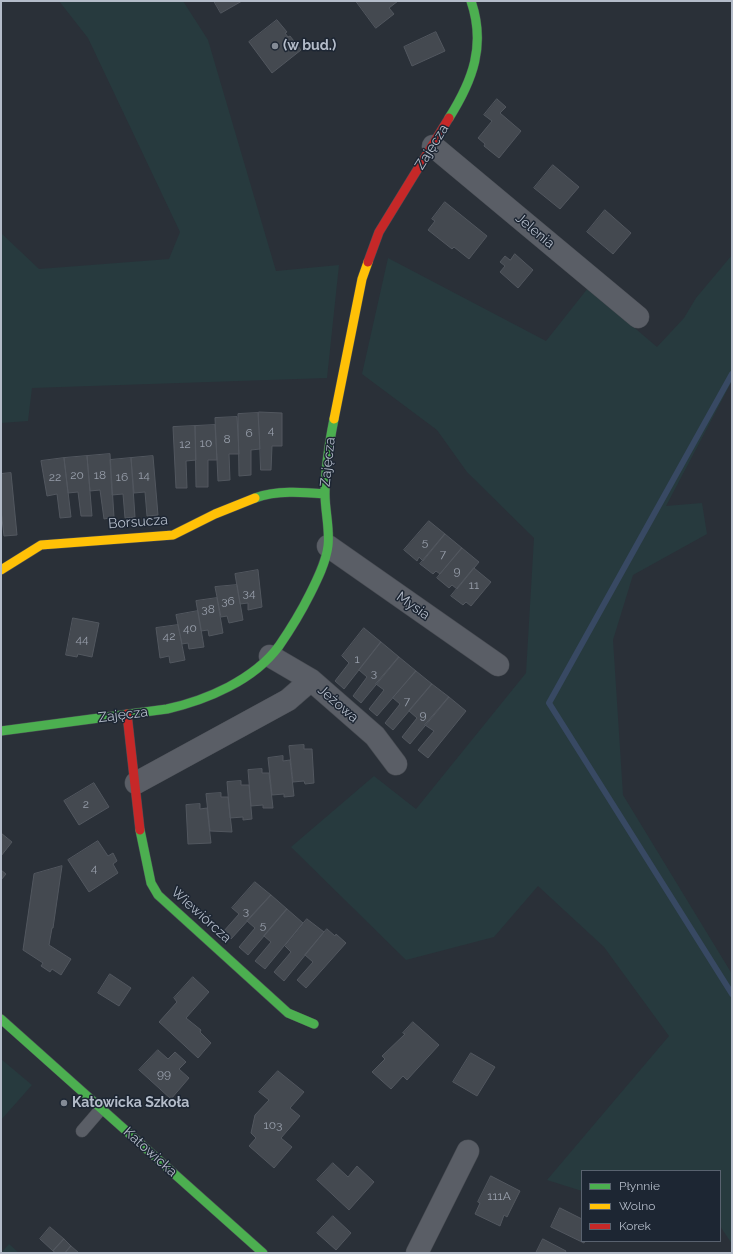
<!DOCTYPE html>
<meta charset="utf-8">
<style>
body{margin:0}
#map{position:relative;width:733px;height:1254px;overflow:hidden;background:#2a3038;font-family:Raleway,sans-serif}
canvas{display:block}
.frame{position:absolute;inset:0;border:2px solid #b4bcc9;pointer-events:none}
.legend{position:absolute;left:581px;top:1170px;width:140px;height:72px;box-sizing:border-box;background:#1d2633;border:1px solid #59626f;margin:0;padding:5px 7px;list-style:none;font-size:12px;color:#b4bcc9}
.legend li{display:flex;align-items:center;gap:8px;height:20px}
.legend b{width:20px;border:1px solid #59626f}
</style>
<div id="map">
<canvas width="733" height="1254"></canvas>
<div class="frame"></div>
<ul class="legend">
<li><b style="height:5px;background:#4caf50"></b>Płynnie</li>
<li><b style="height:5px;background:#ffc107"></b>Wolno</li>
<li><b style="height:5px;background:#c62828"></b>Korek</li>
</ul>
</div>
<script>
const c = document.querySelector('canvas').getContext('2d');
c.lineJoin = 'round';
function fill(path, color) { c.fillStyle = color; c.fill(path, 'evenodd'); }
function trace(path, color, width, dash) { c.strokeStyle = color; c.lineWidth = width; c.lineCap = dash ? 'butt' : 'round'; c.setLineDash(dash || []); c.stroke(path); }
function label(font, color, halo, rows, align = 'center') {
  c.font = font + ' Raleway,sans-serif'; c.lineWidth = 3; c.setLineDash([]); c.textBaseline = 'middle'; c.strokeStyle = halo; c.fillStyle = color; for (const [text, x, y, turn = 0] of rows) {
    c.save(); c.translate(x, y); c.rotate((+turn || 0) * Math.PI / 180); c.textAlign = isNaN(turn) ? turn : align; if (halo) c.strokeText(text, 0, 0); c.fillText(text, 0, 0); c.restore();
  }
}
fill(new Path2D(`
 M 59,1 L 183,1 L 208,40 L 276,271 L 339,265 L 327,378 L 32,388 L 28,421 L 1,423 L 1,233 L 39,269 L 169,259 L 180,232 L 88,38 Z
 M 732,255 L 732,381 L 666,506 L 702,503 L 707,534 L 633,575 L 613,640 L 623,795 L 732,974 L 732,1244 L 720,1226 L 720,1171 L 582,1171 L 582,1191 L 547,1180 L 669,1036 L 604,947 L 538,886 L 494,937 L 406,960 L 291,847 L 374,776 L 416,809 L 526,673 L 534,538 L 467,472 L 437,430 L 362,374 L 388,258 L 546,341 L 588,288 L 657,347 L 684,318 L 696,298 Z
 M 1,1059 L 32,1085 L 1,1120 Z
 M 9,1244 L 19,1253 L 1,1253 Z`), '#273a3e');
trace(new Path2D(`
 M 732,374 L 549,703 L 732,994`), '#384963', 6);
const building = new Path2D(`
 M 214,1 L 242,1 L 221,13 Z
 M 356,1 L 398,1 L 389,8 L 394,14 L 376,28 Z
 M 277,20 L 287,32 L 285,33 L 288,37 L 290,36 L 301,50 L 272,73 L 249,42 Z
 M 436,32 L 445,51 L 412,66 L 404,47 Z
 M 497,99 L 506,107 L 500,113 L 521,131 L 499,158 L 484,146 L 485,144 L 478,138 L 492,121 L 484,115 Z
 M 553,165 L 579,187 L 560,209 L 534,188 Z
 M 445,202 L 487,236 L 469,259 L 454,247 L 452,249 L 428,230 L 435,221 L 432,219 Z
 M 605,210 L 631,233 L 613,254 L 587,232 Z
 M 515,254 L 533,270 L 518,288 L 500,272 L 505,266 L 500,262 L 505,256 L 510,260 Z
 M 259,412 L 282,413 L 282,446 L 272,446 L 271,470 L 261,470 Z
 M 258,413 L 260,449 L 251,450 L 251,475 L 239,476 L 238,414 Z
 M 237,417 L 239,454 L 229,454 L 230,480 L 218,481 L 215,418 Z
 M 215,425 L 217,460 L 208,460 L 208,487 L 196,487 L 195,426 Z
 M 195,426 L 196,460 L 186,461 L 187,488 L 176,488 L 173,427 Z
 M 110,454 L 114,517 L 104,519 L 100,490 L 90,491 L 87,456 Z
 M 87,456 L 92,516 L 81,516 L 78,492 L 68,493 L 64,458 Z
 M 153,456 L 158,515 L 147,516 L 145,492 L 134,493 L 131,458 Z
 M 64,458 L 71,517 L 60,518 L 57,494 L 47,496 L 41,461 Z
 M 131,458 L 135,517 L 125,518 L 123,494 L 112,495 L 110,460 Z
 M 11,473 L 17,535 L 4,536 L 1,510 L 1,474 Z
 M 429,521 L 445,534 L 423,561 L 419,557 L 417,561 L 404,550 Z
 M 445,534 L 462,548 L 440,574 L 436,571 L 433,574 L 420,564 Z
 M 462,548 L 479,562 L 457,589 L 452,585 L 449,588 L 437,578 Z
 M 474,568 L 491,582 L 471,606 L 466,602 L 463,605 L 451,596 Z
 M 258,570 L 262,607 L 248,610 L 248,603 L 240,604 L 235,574 Z
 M 237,585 L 243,620 L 229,623 L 227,616 L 221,617 L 215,587 Z
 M 217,598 L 223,633 L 209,636 L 208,630 L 201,631 L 196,601 Z
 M 198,611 L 204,647 L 189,649 L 188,643 L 182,644 L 176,615 Z
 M 73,618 L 99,623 L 92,657 L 78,654 L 77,657 L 66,655 Z
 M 178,625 L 185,660 L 170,663 L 169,656 L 160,658 L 156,628 Z
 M 364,628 L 381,642 L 344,689 L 335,681 L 349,663 L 342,656 Z
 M 381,642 L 399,657 L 361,703 L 353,696 L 367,677 L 359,670 Z
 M 399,657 L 416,671 L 377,716 L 369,709 L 384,690 L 376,684 Z
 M 416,671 L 432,684 L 393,730 L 385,723 L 400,704 L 393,698 Z
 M 432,684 L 449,697 L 410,744 L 402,737 L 417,718 L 409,711 Z
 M 449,697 L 466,711 L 428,758 L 418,750 L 434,731 L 425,725 Z
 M 304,745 L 304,749 L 312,749 L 314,783 L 305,784 L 304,781 L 293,782 L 289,746 Z
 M 283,756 L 283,761 L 290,760 L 294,796 L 284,797 L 284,794 L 272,795 L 268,758 Z
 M 262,769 L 262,773 L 269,773 L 273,808 L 263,808 L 263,805 L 251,806 L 248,770 Z
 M 241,781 L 241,785 L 249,785 L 252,819 L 243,820 L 243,817 L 230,818 L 227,782 Z
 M 94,783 L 109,807 L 79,825 L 64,801 Z
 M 221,793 L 221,797 L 228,797 L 232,832 L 210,831 L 206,794 Z
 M 200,804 L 200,809 L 207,808 L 211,843 L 188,844 L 186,805 Z
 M 1,833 L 12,842 L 1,856 Z
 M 98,841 L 108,856 L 113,853 L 117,861 L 113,864 L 118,873 L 89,892 L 68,860 Z
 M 62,866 L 53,928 L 52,928 L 49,945 L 71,959 L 61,975 L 52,969 L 50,972 L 41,966 L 43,963 L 23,950 L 34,874 Z
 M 1,870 L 6,874 L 1,880 Z
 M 255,882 L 271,895 L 231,939 L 223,932 L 239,914 L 232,908 Z
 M 271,895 L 287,909 L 248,955 L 239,947 L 255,928 L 247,921 Z
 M 287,909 L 303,923 L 265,969 L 255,961 L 271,942 L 264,936 Z
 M 307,919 L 324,932 L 284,981 L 274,972 L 291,952 L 285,946 Z
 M 327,929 L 335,936 L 336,934 L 346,943 L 306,988 L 297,980 L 313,962 L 305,955 Z
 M 110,974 L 131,988 L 119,1006 L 98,993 Z
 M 193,977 L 209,992 L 186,1018 L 201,1030 L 200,1032 L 211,1043 L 198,1058 L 159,1022 L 177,1002 L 174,998 Z
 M 413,1022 L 439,1045 L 407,1080 L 403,1076 L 391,1089 L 372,1072 L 385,1059 L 382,1056 L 405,1034 L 403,1033 Z
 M 158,1050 L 168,1059 L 175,1052 L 186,1062 L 179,1069 L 189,1078 L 171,1099 L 139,1070 Z
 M 471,1053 L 495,1067 L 477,1096 L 453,1082 Z
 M 278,1071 L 304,1092 L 290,1108 L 300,1116 L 281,1138 L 292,1147 L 274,1168 L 249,1146 L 256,1138 L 251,1133 L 255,1115 L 269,1100 L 259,1092 Z
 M 333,1163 L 348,1177 L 357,1166 L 374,1182 L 349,1210 L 317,1180 Z
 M 491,1176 L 520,1191 L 507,1217 L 504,1215 L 500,1226 L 475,1214 L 480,1203 L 478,1202 Z
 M 560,1208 L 582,1219 L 582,1241 L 585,1241 L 584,1243 L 551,1227 Z
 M 333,1216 L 351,1233 L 336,1250 L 317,1233 Z
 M 50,1227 L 64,1239 L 53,1251 L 40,1239 Z
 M 64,1239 L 71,1246 L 65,1253 L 56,1253 L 53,1251 Z
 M 543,1239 L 566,1251 L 565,1253 L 536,1253 Z
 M 71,1246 L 79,1253 L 65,1253 Z`);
fill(building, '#444950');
trace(building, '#52575f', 1);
const lane = new Path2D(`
 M 82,1131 L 101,1109`);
const street = new Path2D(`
 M 433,146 L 638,317
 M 328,546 L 498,665
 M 270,656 L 311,680 L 375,736 L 396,764
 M 136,783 L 288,700 L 311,680
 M 417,1253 L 468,1151`);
const fast = new Path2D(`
 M 449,118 C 473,80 486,45 471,1
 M 255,498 C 276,490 303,492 325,494
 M 1,731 L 167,709 C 207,700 254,680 279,646 C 290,630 301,612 310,594 C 317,580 326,562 328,546 C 330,529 325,511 325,494 C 325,469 329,444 334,419
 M 140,830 L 151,883 L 158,895 L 288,1013 L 314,1024
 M 1,1019 L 263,1253`);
const slow = new Path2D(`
 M 334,419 L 362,279 L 368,262
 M 1,570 L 41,545 L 173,535 L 215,514 L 255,498`);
const jam = new Path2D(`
 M 368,262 L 379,232 L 449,118
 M 127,714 L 140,830`);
trace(lane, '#484c53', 13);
trace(street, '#484c53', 23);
trace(fast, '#484c53', 10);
trace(slow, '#484c53', 10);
trace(jam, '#484c53', 10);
trace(lane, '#5a5e66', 12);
trace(street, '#5a5e66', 22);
trace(fast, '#4caf50', 9);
trace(slow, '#ffc107', 9);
trace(jam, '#c62828', 9);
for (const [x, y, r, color] of [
 [275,46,4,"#848b96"],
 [64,1103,4,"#848b96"]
]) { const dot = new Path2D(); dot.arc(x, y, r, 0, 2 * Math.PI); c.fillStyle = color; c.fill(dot); trace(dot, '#1d2633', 1.5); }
label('12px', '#989fab', null, [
 ["4",271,430],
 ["6",249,433],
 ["8",227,439],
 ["10",206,443],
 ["12",185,444],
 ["20",77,475],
 ["18",100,475],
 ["14",144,475],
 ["22",55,477],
 ["16",122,477],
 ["5",425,542],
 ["7",443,554],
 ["9",457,571],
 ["11",474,585],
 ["34",249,593],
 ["36",228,601],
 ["38",208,609],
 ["40",190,628],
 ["42",169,636],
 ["44",82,639],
 ["1",357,659],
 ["3",374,673],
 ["7",407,701],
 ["9",423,715],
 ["2",86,804],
 ["4",94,868],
 ["3",246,911],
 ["5",263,925],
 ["99",164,1074],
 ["103",273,1125],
 ["111A",499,1196]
]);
label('bold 14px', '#b4bcc9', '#1d2633', [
 ["(w bud.)",283,46],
 ["Katowicka Szkoła",72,1103]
], 'left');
label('14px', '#b4bcc9', '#1d2633', [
 ["Zajęcza",432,147,-58],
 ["Jelenia",535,231,40],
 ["Zajęcza",328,462,-84],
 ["Borsucza",138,522,-4],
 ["Mysia",413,606,35],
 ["Jeżowa",338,704,41],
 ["Zajęcza",123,715,-7],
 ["Wiewiórcza",201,915,42],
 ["Katowicka",150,1152,42]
]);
</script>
